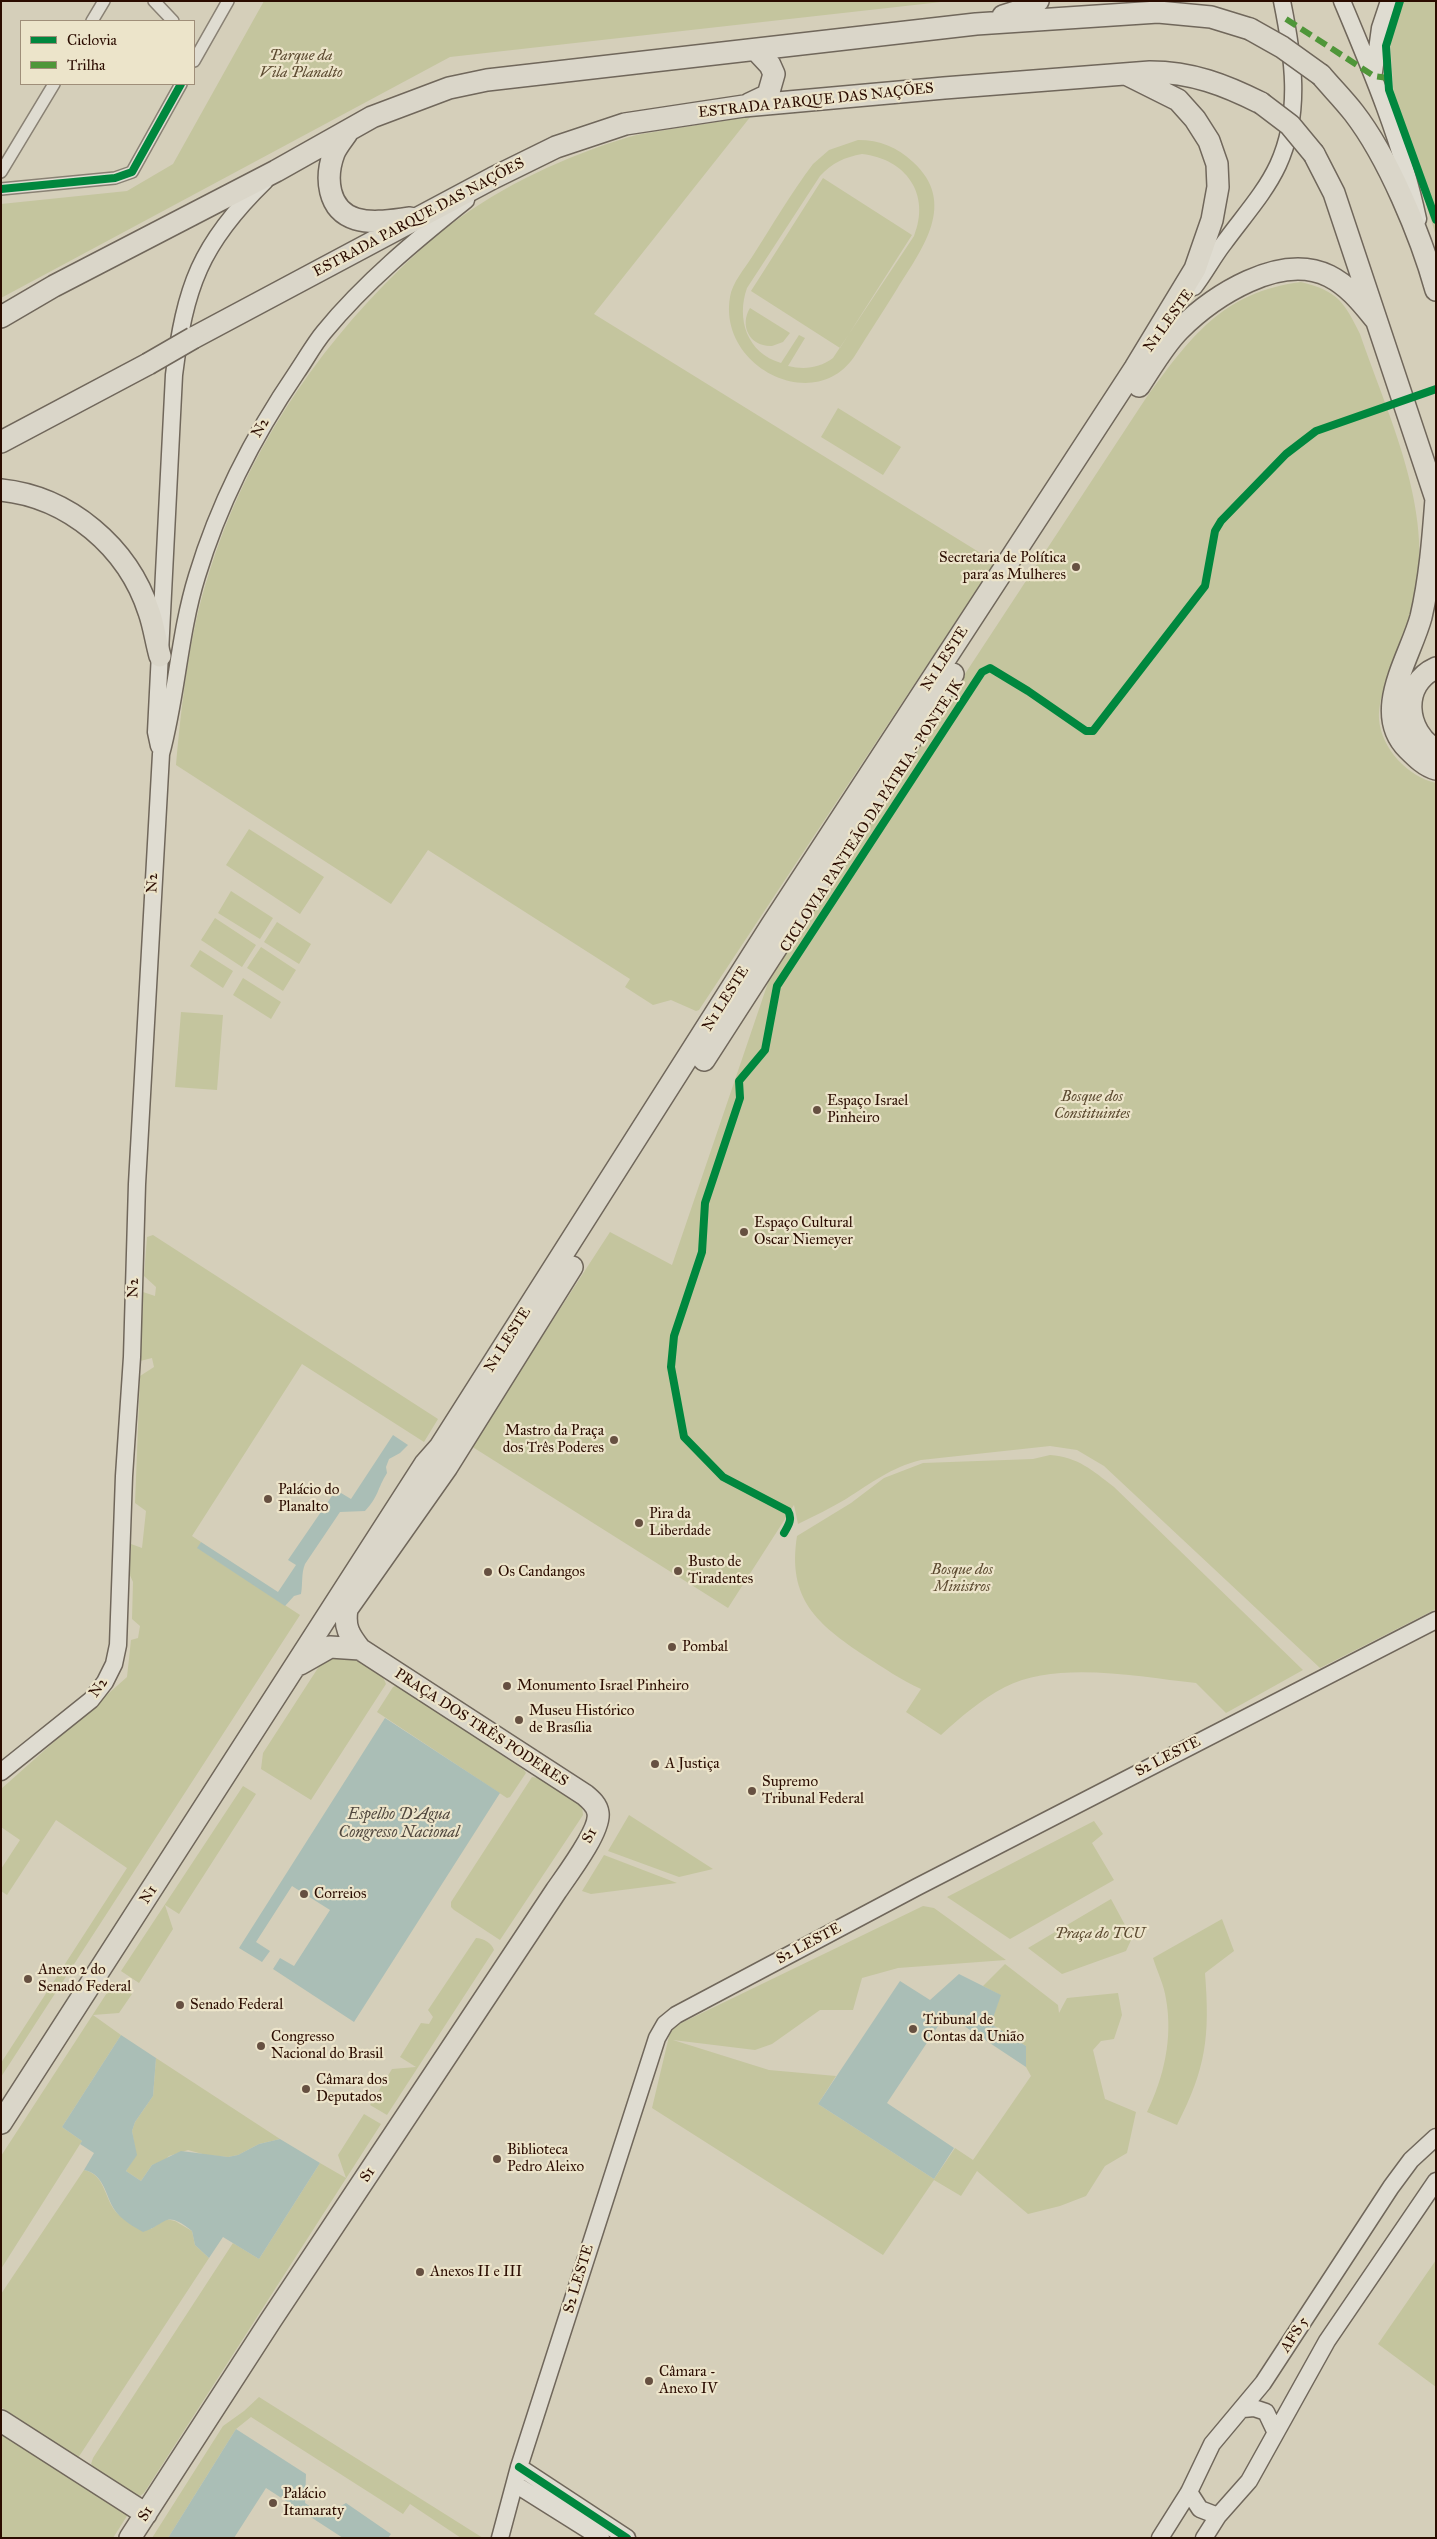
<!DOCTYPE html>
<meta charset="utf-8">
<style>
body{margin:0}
#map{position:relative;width:1437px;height:2539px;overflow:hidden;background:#d5cfba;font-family:"IM FELL Great Primer",serif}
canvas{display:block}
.frame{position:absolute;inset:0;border:2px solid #2b0c00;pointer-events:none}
.legend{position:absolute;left:20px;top:20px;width:175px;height:65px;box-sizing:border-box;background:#ece4ca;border:1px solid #9f8e79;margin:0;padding:6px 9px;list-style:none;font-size:15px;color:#2b0c00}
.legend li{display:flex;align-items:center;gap:10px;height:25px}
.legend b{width:25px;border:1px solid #9f8e79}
</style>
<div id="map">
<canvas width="1437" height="2539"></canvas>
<div class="frame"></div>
<ul class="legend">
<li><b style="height:6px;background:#00873e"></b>Ciclovia</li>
<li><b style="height:6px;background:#4f9639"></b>Trilha</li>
</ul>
</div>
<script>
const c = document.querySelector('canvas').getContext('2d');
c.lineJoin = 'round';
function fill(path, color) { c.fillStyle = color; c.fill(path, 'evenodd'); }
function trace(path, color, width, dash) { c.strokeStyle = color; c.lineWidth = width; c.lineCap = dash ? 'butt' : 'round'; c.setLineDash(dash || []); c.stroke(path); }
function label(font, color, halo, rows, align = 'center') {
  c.font = font + ' "IM FELL Great Primer",serif'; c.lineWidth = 4.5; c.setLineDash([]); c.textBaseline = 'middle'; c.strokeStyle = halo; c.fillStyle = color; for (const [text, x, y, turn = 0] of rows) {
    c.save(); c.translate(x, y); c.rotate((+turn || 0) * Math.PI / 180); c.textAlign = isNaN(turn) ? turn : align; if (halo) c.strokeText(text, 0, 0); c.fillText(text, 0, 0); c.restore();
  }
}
fill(new Path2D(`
 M 264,1 L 950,1 L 450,57 L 1,298 L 1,204 L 127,191 L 173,164 Z
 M 1404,1 L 1436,1 L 1436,236 L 1394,100 L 1390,38 Z
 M 751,116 L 594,314 L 995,562 L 699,1010 L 696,1011 L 671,1000 L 653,1005 L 625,987 L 630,979 L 428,850 L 391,904 L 176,765 C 182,700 189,635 209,573 C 245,457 313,353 400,269 C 416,254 432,238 450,225 C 503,185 566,156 629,137 C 642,133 657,132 671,129 C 698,125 724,121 751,116 Z
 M 858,140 C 880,140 897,147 913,162 C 958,203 922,249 897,289 C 883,312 868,334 854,357 C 814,415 718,367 730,297 C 732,283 745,268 752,257 C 772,226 791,193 813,164 L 829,150 ZM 862,154 C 906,159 931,194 914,236 L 833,358 C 819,368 805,370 788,366 L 805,338 L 799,335 L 781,363 C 747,353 736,319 747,288 L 820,176 C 832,163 845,157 862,154 Z
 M 823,178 L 912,235 L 840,348 L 751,291 Z
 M 1301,282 C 1337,291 1344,301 1360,334 C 1389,419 1434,508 1415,600 C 1412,615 1408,630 1402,644 C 1393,668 1378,693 1379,719 C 1381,748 1408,777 1436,783 L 1436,1609 L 1320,1668 L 1104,1466 L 1077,1450 L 1050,1446 L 921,1460 C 890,1468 873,1482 846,1499 C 831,1508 814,1516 798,1524 L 794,1505 L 728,1608 L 471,1446 L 610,1232 L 672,1265 L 774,965 L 1146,398 C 1190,338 1222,292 1301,282 Z
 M 750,308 L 790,333 L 783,342 L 772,346 C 750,347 739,326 750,308 Z
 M 838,408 L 901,447 L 883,475 L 821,437 Z
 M 249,829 L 324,877 L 300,914 L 226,865 Z
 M 231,891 L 273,918 L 260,939 L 218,913 Z
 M 215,918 L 256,945 L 242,967 L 201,940 Z
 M 277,922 L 311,944 L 299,964 L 264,942 Z
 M 261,947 L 296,970 L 283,991 L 247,968 Z
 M 200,950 L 233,971 L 223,988 L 190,966 Z
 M 243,978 L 281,1002 L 271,1019 L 233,995 Z
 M 181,1012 L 223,1015 L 217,1090 L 175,1087 Z
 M 153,1235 L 438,1419 L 424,1442 L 302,1364 L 192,1536 L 201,1542 L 198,1548 L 300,1615 L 1,2077 L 1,2063 L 127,1868 L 56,1820 L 7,1895 L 1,1891 L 1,1869 L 20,1840 L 1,1827 L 1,1789 L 127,1677 L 131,1640 L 138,1638 L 140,1626 L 132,1619 L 133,1582 L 129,1573 L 131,1544 L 142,1548 L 146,1511 L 135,1503 L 140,1376 L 154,1367 L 152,1358 L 140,1361 L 143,1292 L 155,1296 L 156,1287 L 144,1276 L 147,1237 Z
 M 1050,1455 C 1078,1457 1092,1470 1114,1487 L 1303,1670 L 1226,1713 L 1196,1683 C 1140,1677 1057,1660 1005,1687 C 980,1700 961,1717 941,1735 L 906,1712 L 921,1689 C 901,1680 884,1668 865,1656 C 817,1624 787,1599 797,1536 L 851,1503 L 884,1478 L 923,1463 L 1033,1459 Z
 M 346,1653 L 383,1677 L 386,1684 L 311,1800 L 261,1769 L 263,1753 L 327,1654 Z
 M 397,1685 L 524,1770 L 526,1773 L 510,1797 L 507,1798 L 377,1712 L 393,1687 Z
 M 532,1777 L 539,1778 L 582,1805 L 583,1815 L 500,1940 L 454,1910 L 451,1907 L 451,1902 Z
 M 243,1786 L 256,1794 L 179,1914 L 165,1905 L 173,1929 L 139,1983 L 121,1971 Z
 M 629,1815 L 713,1869 L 679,1877 L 608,1851 Z
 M 1094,1821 L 1103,1834 L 1092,1843 L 1114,1880 L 1010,1939 L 947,1897 Z
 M 604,1855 L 677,1883 L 591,1894 L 582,1891 Z
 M 1111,1899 L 1132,1938 L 1126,1951 L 1062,1974 L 1028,1948 Z
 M 923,1906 L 934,1908 L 1006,1960 L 898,1968 L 862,1978 L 853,2010 L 820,2010 L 772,2044 L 755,2050 L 673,2040 L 769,2070 L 836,2076 L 818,2104 L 934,2179 L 955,2148 L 973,2160 L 1031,2076 L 1026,2067 L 1026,2046 L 991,2024 L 1000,1995 L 983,1986 L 1005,1964 L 1058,2005 L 1059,2013 L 1067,1998 L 1118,1993 L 1122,2015 L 1114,2039 L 1101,2041 L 1093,2050 L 1105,2099 L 1136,2112 L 1127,2153 L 1105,2166 L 1086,2196 L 1060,2206 L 1028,2214 L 977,2171 L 961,2196 L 934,2180 L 883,2255 L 652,2108 L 671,2028 Z
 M 1222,1919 L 1234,1951 L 1205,1973 C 1210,2037 1206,2068 1177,2125 L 1147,2112 C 1164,2077 1173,2038 1166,1999 C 1164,1985 1157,1971 1153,1958 Z
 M 476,1938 C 483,1938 492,1943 494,1950 L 387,2115 L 370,2105 L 392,2069 L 416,2067 L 400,2057 L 421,2023 L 429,2024 L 433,2017 L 428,2010 Z
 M 114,1982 L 132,1994 L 119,2013 L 93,2015 L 121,2035 L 62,2127 L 82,2141 L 1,2269 L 1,2156 Z
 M 156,2058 L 280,2139 L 259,2144 L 238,2155 L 228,2157 L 206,2155 L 188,2150 L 169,2156 L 164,2161 L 152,2165 L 141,2181 L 126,2171 L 136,2155 L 132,2131 L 135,2122 L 153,2096 Z
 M 364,2114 L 381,2124 L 144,2493 L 140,2496 L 136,2495 L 95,2469 L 91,2464 L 93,2458 L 233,2243 L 259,2259 L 320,2163 L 346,2178 L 338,2155 Z
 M 84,2170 C 105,2174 104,2198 116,2212 C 123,2220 141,2225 151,2229 L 166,2219 L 175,2221 L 192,2231 L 195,2245 L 209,2258 L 78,2458 L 1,2407 L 1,2294 Z
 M 1436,2260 L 1436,2387 L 1378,2344 Z
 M 259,2397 L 483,2538 L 461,2538 L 410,2504 L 403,2514 L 251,2417 L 236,2429 L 168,2538 L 152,2538 L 223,2426 L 244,2411 Z
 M 1,2433 L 125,2513 L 127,2516 L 113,2538 L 1,2538 Z`), '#c4c59e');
fill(new Path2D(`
 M 393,1435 L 408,1445 L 400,1453 L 389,1459 L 386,1467 L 387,1473 C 377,1489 379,1496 365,1511 L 340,1512 L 305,1564 C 301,1574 303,1583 301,1594 L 294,1596 L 285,1606 L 197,1548 L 201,1542 L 278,1592 L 296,1565 L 288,1560 L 336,1490 L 351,1499 Z
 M 385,1718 L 500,1793 L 354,2022 L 273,1969 L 280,1958 L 294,1966 L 330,1910 L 292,1886 L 256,1942 L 270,1951 L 262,1962 L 239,1948 Z
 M 959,1974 L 1001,1995 L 991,2024 L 1026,2046 L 1026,2067 L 946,2014 L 887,2103 L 954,2148 L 934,2179 L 818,2104 L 900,1981 L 930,2000 Z
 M 121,2035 L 156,2058 L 153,2096 L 135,2122 L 132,2131 L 137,2155 L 126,2171 L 141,2181 L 152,2165 L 181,2151 L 228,2157 L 238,2155 L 259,2144 L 280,2139 L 320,2163 L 259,2259 L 223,2237 L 209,2258 L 195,2245 L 192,2231 C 164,2209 168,2224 143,2232 C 134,2227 124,2221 117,2213 C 105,2199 106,2174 84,2170 L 94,2153 L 80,2144 L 82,2141 L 62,2127 Z
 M 236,2429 L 306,2474 L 305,2503 L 324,2516 L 346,2503 L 391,2534 L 388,2538 L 343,2538 L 266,2488 L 234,2538 L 168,2538 Z`), '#aabeb6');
const street = new Path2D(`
 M 154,1 L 173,21
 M 92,21 L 104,1
 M 194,61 L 228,1
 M 1,172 L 54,84
 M 1,189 L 115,178 L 132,172 L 181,84`);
const secondary = new Path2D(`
 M 1342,1 C 1372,72 1402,144 1418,219
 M 1374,72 L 1380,28 L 1389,1
 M 1194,287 C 1205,273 1213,257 1224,243 C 1242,218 1265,193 1278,165 C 1302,113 1293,55 1282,1
 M 159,746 L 156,732 L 174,375 C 185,287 200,244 265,181
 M 1,1772 L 91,1700 L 105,1682 L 114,1664 L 118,1645 L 124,1476 L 132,1357 L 137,1184 L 161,754 C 177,695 179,634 197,576 C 219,503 254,435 297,372 C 306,359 314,344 324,332 C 365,282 416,240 466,200
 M 1243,2409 L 1254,2408 L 1266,2412 L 1275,2431
 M 519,2467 L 627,2538
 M 515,2484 L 601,2538
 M 1189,2492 L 1200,2509 L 1218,2516
 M 500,2538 L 519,2467 L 657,2038 L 665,2024 L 676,2015 L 917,1887 L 1436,1620
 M 1160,2538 L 1189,2492 L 1212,2444 L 1263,2383 L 1391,2187 L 1411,2160 L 1436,2137
 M 1204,2538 L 1218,2516 L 1249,2481 L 1327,2341 L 1436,2181`);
const highway = new Path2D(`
 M 1003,16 L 1022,10 L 1038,1
 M 1321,75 C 1332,88 1344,100 1354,113 C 1388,157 1421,236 1436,290
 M 749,104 L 768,95 L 774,74 L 770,65 L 756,50
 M 347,133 C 343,139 337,146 334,153 C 325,177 327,210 356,219 C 373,224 393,220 410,218
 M 1314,154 L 1334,193 L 1436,499
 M 1,317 L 54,286 L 276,171 L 372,117 L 449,88 L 487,80 L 976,24 L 1158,12 L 1211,17 L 1250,29
 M 193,338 L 493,178 L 556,147 L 625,124 L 744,106 L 944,88 L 1150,72 C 1192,72 1225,85 1261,103
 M 1139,386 C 1151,368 1164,345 1179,330 C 1213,296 1280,252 1329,276 C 1349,286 1362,303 1376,320
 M 1,442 L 148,364
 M 1,490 C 69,497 128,547 149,612 C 154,626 156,642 160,656
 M 1436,499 C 1433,539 1430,578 1421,617 C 1410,658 1371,712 1408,749 C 1416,757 1425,766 1436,769
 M 1436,668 C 1400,684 1405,732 1436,750
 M 704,1060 L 953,674
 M 360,1649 C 349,1635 344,1627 347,1609 L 447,1467 L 572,1267
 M 1,2123 L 425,1464 L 440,1447 L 771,926 L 1135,368 L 1195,269 L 1212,220 L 1218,187 L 1217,164 L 1209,141 L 1195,119 L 1178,100 L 1126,74
 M 1,2421 L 146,2514
 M 130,2538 L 271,2320 L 556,1891 C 567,1875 601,1830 598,1813 C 597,1805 591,1800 585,1795 L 360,1649 L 330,1647 L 300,1664`);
trace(street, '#898174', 14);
trace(secondary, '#70675b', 19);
trace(highway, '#70675b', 24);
trace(street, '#dfdcd1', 11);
trace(secondary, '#dfdcd1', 16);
trace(highway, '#dad6c9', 21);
const highwayBridge = new Path2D(`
 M 1250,29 L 1282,47 L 1321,75
 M 1261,103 L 1290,125 L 1314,154
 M 148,364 L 193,338`);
trace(highwayBridge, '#70675b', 24, []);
trace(highwayBridge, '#dad6c9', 21);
trace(new Path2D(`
 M 1286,19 L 1374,76 L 1388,78`), '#4f9639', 6, [12, 6]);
trace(new Path2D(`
 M 1400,1 L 1386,46 L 1389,90 L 1436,220
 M 1,189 L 115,178 L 132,172 L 181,84
 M 784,1533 C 788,1526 793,1519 788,1511 L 723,1477 L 684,1437 L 671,1367 L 674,1336 L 702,1252 L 705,1203 L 740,1098 L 739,1081 L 765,1050 L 777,986 L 982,672 L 990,668 L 1028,691 L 1086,731 L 1093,731 L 1205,586 L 1215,531 L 1221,521 L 1286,454 L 1316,431 L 1436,389
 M 519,2467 L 627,2538`), '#00873e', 8);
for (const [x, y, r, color] of [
 [1076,567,5,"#665041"],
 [817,1110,5,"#665041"],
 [744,1232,5,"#665041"],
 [614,1440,5,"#665041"],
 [268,1499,5,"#665041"],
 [639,1523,5,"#665041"],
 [678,1571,5,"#665041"],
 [488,1572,5,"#665041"],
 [672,1647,5,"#665041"],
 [507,1686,5,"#665041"],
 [519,1720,5,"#665041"],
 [655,1764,5,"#665041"],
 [752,1791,5,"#665041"],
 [304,1894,5,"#665041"],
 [28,1979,5,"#665041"],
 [180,2005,5,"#665041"],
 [913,2029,5,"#665041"],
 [261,2046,5,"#665041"],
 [306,2089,5,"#665041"],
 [497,2159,5,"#665041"],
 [420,2272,5,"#665041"],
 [649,2381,5,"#665041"],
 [273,2503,5,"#665041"]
]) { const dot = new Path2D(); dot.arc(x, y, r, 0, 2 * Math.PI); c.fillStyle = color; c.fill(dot); trace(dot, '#ece4ca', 2); }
label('italic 15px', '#5c4a30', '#ece4ca', [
 ["Parque da",301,56],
 ["Vila Planalto",301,73],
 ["Bosque dos",1092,1097],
 ["Constituintes",1092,1114],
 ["Bosque dos",962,1570],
 ["Ministros",962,1587],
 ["Praça do TCU",1100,1934]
]);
label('15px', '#2b0c00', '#ece4ca', [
 ["ESTRADA PARQUE DAS NAÇÕES",816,101,-6],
 ["ESTRADA PARQUE DAS NAÇÕES",419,218,-28],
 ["N1 LESTE",1169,321,-54],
 ["N2",261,428,-59],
 ["N1 LESTE",945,659,-57],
 ["CICLOVIA PANTEÃO DA PÁTRIA - PONTE JK",872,816,-57],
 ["N2",153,883,-87],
 ["N1 LESTE",726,999,-58],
 ["N2",134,1288,-88],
 ["N1 LESTE",508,1340,-58],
 ["N2",99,1688,-54],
 ["PRAÇA DOS TRÊS PODERES",481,1728,33],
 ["S2 LESTE",1168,1757,-27],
 ["S1",590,1836,-61],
 ["N1",149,1895,-57],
 ["S2 LESTE",809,1944,-28],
 ["S1",368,2175,-56],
 ["S2 LESTE",579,2279,-73],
 ["AFS 5",1295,2335,-57],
 ["S1",146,2514,-57]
]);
label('15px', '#2b0c00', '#ece4ca', [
 ["Secretaria de Política",1066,558,"right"],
 ["para as Mulheres",1066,575,"right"],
 ["Espaço Israel",827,1101],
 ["Pinheiro",827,1118],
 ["Espaço Cultural",754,1223],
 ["Oscar Niemeyer",754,1240],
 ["Mastro da Praça",604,1431,"right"],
 ["dos Três Poderes",604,1448,"right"],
 ["Palácio do",278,1490],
 ["Planalto",278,1507],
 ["Pira da",649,1514],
 ["Liberdade",649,1531],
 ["Busto de",688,1562],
 ["Tiradentes",688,1579],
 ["Os Candangos",498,1572],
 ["Pombal",682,1647],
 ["Monumento Israel Pinheiro",517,1686],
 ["Museu Histórico",529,1711],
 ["de Brasília",529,1728],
 ["A Justiça",665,1764],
 ["Supremo",762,1782],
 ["Tribunal Federal",762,1799],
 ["Correios",314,1894],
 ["Anexo 2 do",38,1970],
 ["Senado Federal",38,1987],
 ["Senado Federal",190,2005],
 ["Tribunal de",923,2020],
 ["Contas da União",923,2037],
 ["Congresso",271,2037],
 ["Nacional do Brasil",271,2054],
 ["Câmara dos",316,2080],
 ["Deputados",316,2097],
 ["Biblioteca",507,2150],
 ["Pedro Aleixo",507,2167],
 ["Anexos II e III",430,2272],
 ["Câmara -",659,2372],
 ["Anexo IV",659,2389],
 ["Palácio",283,2494],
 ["Itamaraty",283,2511]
], 'left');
label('italic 16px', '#51483f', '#ece4ca', [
 ["Espelho D'Agua",399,1815],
 ["Congresso Nacional",399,1833]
]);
</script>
